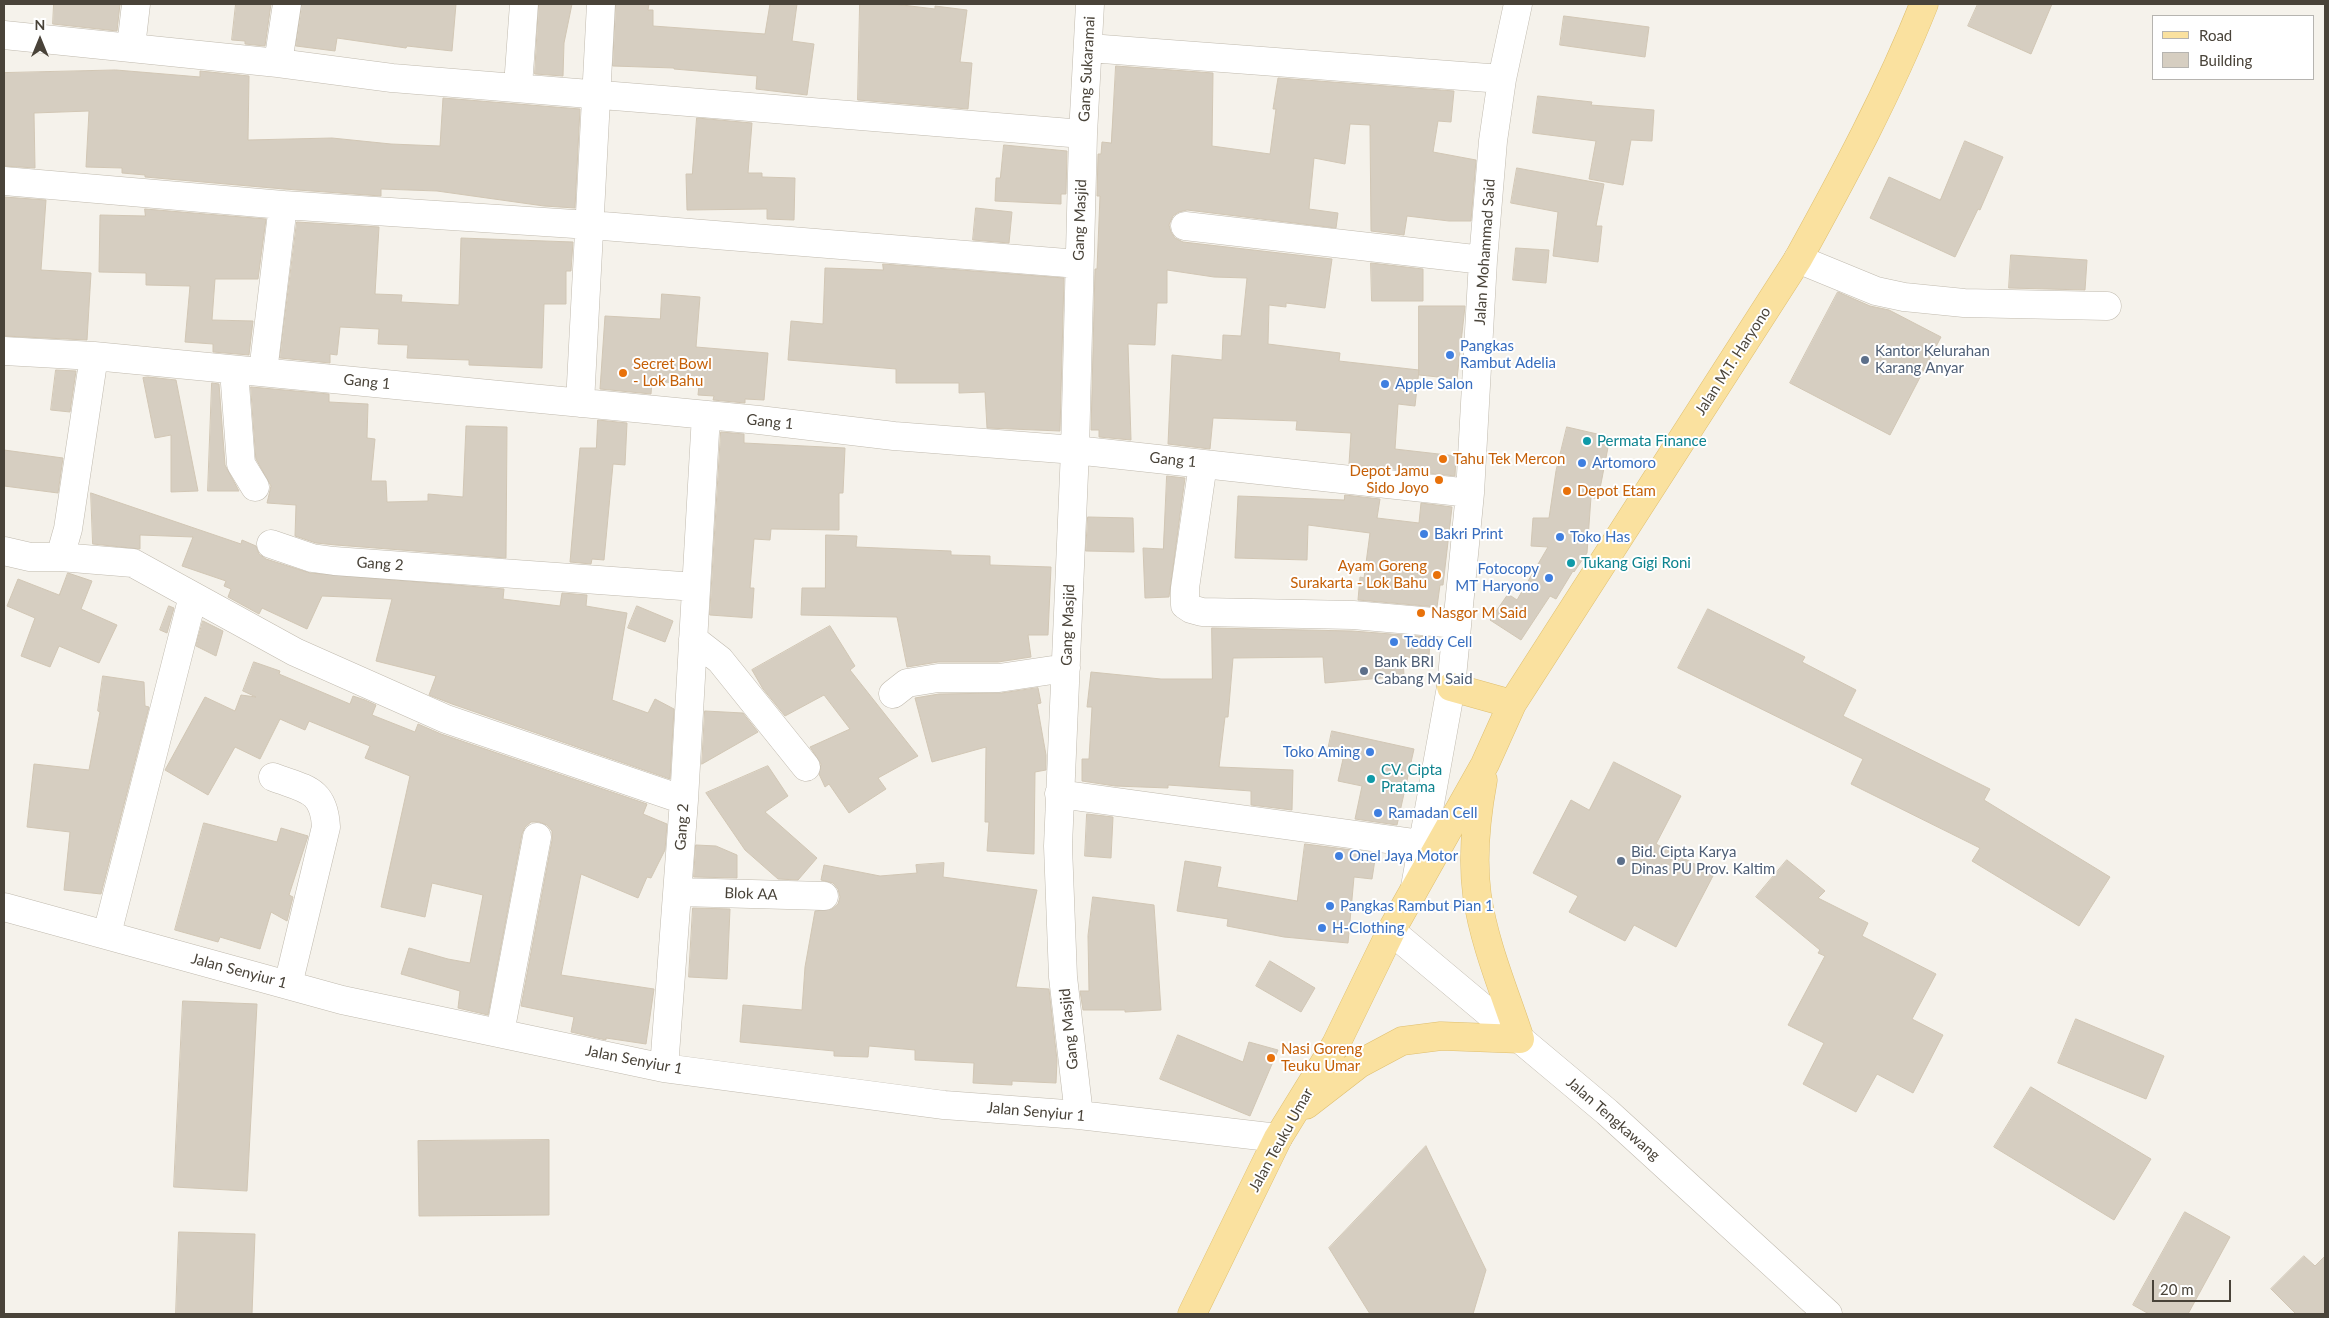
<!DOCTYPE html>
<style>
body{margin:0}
#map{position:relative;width:2329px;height:1318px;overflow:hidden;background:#f5f2eb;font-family:Lato,sans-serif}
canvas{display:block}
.frame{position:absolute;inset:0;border:5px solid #494339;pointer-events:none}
.legend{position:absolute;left:2152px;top:15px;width:162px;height:65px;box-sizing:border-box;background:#fff;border:1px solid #b6b4b0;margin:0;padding:6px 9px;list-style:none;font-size:15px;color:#494339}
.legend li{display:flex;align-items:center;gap:10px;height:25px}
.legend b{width:25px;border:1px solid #b6b4b0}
.north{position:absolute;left:15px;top:15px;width:50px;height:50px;-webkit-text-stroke:4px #fff;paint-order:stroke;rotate:0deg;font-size:14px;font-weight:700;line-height:20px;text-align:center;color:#494339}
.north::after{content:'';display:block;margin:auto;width:18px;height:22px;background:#494339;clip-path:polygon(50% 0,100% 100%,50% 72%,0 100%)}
.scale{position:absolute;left:2152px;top:1280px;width:79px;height:22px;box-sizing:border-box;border:2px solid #494339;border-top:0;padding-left:6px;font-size:15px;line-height:18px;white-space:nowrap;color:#494339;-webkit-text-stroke:4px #fff;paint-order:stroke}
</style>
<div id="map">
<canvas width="2329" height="1318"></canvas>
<div class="frame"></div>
<ul class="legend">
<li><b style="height:6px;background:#fae19f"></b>Road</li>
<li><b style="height:14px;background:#d6cec1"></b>Building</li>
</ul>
<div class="north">N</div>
<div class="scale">20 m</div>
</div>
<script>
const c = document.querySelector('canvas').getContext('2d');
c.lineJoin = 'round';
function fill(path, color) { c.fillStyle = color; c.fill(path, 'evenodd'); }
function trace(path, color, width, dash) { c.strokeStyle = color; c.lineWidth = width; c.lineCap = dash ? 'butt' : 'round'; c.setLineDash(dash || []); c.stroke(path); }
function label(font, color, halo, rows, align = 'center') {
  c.font = font + ' Lato,sans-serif'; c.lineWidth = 4; c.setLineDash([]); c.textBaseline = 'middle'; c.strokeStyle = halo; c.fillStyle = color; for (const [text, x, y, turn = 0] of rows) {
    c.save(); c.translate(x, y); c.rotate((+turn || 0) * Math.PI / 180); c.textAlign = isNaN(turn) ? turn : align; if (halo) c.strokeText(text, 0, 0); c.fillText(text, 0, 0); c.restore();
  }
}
const building = new Path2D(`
 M 54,4 L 120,4 L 117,31 L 53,24 Z
 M 236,4 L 271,4 L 265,46 L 245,44 L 245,41 L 232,40 Z
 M 302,4 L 456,4 L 452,51 L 407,46 L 406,48 L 337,38 L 335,51 L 296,46 Z
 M 539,4 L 572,4 L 564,43 L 563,76 L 535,74 Z
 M 616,4 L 649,4 L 648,10 L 653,10 L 653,26 L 765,34 L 770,4 L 797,4 L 792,41 L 814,44 L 807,95 L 756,89 L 757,76 L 674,69 L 674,68 L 613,66 Z
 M 860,4 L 894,4 L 935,9 L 935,6 L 967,10 L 960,62 L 972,63 L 968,109 L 858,100 Z
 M 1978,4 L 2052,4 L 2031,54 L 1968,26 Z
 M 1564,16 L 1649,27 L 1645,57 L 1560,45 Z
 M 1116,66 L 1213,73 L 1212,146 L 1270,154 L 1276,109 L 1273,109 L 1278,78 L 1454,91 L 1451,122 L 1438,121 L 1433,152 L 1476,160 L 1471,221 L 1449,221 L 1407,216 L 1404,235 L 1371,231 L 1370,125 L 1350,124 L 1345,164 L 1314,158 L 1309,209 L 1338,213 L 1336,228 L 1187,210 L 1179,212 L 1173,216 L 1169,225 L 1171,232 L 1175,238 L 1183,242 L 1332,259 L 1325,308 L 1286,303 L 1286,307 L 1269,305 L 1268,344 L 1340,353 L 1339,361 L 1419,370 L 1415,406 L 1398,404 L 1395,449 L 1456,456 L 1455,476 L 1349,464 L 1351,433 L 1296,430 L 1297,421 L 1213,418 L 1210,449 L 1168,444 L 1172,355 L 1222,360 L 1223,335 L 1241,336 L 1247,278 L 1214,277 L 1167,270 L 1167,303 L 1157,303 L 1155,345 L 1128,344 L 1131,440 L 1099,437 L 1099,430 L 1091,430 L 1095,269 L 1097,269 L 1100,196 L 1097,196 L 1098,154 L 1101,154 L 1102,142 L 1111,143 Z
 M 116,70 L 200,77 L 200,71 L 249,76 L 248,140 L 332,138 L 391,144 L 440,146 L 443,98 L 580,109 L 575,208 L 544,206 L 437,191 L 381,189 L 381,196 L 284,189 L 145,177 L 145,175 L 122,173 L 122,168 L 86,167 L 89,111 L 34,113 L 35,168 L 4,166 L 4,73 Z
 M 1538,96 L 1592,102 L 1591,105 L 1654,110 L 1652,141 L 1631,140 L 1623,185 L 1589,179 L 1596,141 L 1533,133 Z
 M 697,118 L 752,123 L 748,173 L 762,173 L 762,177 L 795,178 L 794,220 L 767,219 L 767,209 L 687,210 L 686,174 L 692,174 Z
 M 1965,141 L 2003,157 L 1980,210 L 1978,209 L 1955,257 L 1870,218 L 1889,177 L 1940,200 Z
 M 1004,145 L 1067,151 L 1066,194 L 1061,194 L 1061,204 L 995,201 L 996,178 L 1000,178 Z
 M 1517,168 L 1604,184 L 1596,226 L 1602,226 L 1598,262 L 1553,256 L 1558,212 L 1511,203 Z
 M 4,197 L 46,200 L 41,270 L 91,273 L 87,340 L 4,336 Z
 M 976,208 L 1012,212 L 1009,243 L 973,240 Z
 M 145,209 L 266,219 L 258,279 L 215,279 L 212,320 L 253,321 L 249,355 L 213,352 L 213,344 L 185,342 L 190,286 L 146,285 L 146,273 L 99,272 L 100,215 L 145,216 Z
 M 297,222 L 379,227 L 375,294 L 402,295 L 401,302 L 459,305 L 461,238 L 573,242 L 571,271 L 566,271 L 566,304 L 544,304 L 542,368 L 469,365 L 469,360 L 407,358 L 408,345 L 378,344 L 379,329 L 340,327 L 337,355 L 330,354 L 330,363 L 280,358 Z
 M 1516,248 L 1549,250 L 1546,283 L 1513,280 Z
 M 2011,255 L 2087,260 L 2085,290 L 2009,288 Z
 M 1371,263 L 1423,269 L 1423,301 L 1372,301 Z
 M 883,264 L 1064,278 L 1060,431 L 987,428 L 985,392 L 959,393 L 959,383 L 896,383 L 896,369 L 788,360 L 791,321 L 823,324 L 825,268 L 883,270 Z
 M 1838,292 L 1870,306 L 1889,310 L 1941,337 L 1890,435 L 1790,383 Z
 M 662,294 L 700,297 L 696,347 L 768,353 L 764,400 L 745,399 L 745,403 L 713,400 L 714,396 L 698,395 L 699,385 L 652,381 L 651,394 L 600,389 L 605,316 L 660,319 Z
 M 1419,306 L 1465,306 L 1457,379 L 1419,375 Z
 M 56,370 L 76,371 L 70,412 L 51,410 Z
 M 148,377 L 176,380 L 198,491 L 171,492 L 171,435 L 155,438 L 143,378 Z
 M 212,383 L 219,384 L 225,465 L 239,491 L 208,491 Z
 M 251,387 L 329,394 L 329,402 L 368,404 L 367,438 L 375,439 L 371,481 L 386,481 L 387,502 L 428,501 L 428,494 L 463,497 L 466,426 L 507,427 L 506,558 L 336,545 L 316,543 L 295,536 L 296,505 L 267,503 L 271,486 L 256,459 Z
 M 598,420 L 627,423 L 625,465 L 613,464 L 604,560 L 592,559 L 591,564 L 570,562 L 580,448 L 596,448 Z
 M 1567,427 L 1610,437 L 1598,499 L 1591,497 L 1587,553 L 1574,572 L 1573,571 L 1556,599 L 1550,596 L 1521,640 L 1490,620 L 1508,594 L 1517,600 L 1548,547 L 1531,546 L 1533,518 L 1549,518 L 1556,471 Z
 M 721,432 L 744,434 L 744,443 L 845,448 L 843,493 L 839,493 L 839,530 L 771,529 L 770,540 L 754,539 L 750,588 L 754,588 L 752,618 L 710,615 Z
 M 4,450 L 63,458 L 58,493 L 4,486 Z
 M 1167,476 L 1185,478 L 1169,597 L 1145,598 L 1143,548 L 1163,549 Z
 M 91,493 L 241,544 L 242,540 L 256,546 L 259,554 L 266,559 L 310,573 L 504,589 L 503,599 L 560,606 L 562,593 L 587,595 L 586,606 L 627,613 L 612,700 L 648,713 L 655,699 L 674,709 L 670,779 L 452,704 L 429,695 L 436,676 L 376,661 L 392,599 L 322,596 L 307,629 L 262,608 L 259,614 L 228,597 L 231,589 L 224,586 L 226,581 L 182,566 L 193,537 L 140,535 L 140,549 L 93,544 Z
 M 1345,495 L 1380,499 L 1377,518 L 1419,523 L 1421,503 L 1452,507 L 1443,585 L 1440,585 L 1437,607 L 1358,600 L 1360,577 L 1364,578 L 1370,533 L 1308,525 L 1307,560 L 1235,558 L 1238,496 L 1344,500 Z
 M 1088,517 L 1133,518 L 1134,552 L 1086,551 Z
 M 826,535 L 857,536 L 856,547 L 951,551 L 951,555 L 990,556 L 990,565 L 1051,567 L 1048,635 L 1028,635 L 1031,657 L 998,662 L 938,662 L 907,667 L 897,617 L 801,615 L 802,588 L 825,588 Z
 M 68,573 L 92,581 L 81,609 L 117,625 L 99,663 L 59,646 L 50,667 L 21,656 L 35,618 L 7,606 L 18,579 L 59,595 Z
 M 169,606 L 174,608 L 167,633 L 160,630 Z
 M 637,606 L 673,621 L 665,642 L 628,628 Z
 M 1708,609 L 1805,657 L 1802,662 L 1856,690 L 1843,716 L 1990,789 L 1984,800 L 2110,877 L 2079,926 L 1972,861 L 1980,848 L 1851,784 L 1863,759 L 1678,668 Z
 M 203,621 L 223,631 L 216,656 L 196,646 Z
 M 830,626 L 855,666 L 850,670 L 918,756 L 878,778 L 886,789 L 849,813 L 829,784 L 825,787 L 819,774 L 821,764 L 810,747 L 850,729 L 824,695 L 785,716 L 763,689 L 752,670 Z
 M 1212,628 L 1352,631 L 1430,637 L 1429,658 L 1403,657 L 1404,676 L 1325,683 L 1323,657 L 1233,658 L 1228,717 L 1225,717 L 1219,767 L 1293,770 L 1292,810 L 1251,805 L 1251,791 L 1168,785 L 1168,788 L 1115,786 L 1082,781 L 1082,759 L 1089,759 L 1092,707 L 1087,707 L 1091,672 L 1161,679 L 1212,679 Z
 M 254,662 L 280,671 L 279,674 L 350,704 L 353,696 L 365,700 L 376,705 L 372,715 L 415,732 L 418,724 L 441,734 L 647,804 L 643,814 L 667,824 L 665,850 L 651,878 L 647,877 L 638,898 L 581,874 L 561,975 L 654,989 L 646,1044 L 606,1038 L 606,1040 L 571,1032 L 574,1017 L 521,1006 L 552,840 L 552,831 L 547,825 L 539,822 L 531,822 L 525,827 L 522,834 L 488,1015 L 458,1008 L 460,991 L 401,974 L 409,948 L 448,959 L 470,963 L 483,895 L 432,883 L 425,917 L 381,907 L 410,776 L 365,758 L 370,746 L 309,721 L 305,730 L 280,719 L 260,759 L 235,747 L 208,795 L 165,770 L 205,697 L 235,711 L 241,695 L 256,697 L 243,691 Z
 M 103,676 L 144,682 L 145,706 L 149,707 L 101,894 L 64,890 L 70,832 L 27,827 L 34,764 L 89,770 L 100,712 L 98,711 Z
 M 1038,688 L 1041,703 L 1037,704 L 1046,755 L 1046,770 L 1035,772 L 1034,854 L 987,851 L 989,822 L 985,822 L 986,747 L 932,762 L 915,698 L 939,694 L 1001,693 Z
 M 705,711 L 743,713 L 758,732 L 702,764 Z
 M 1332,731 L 1414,749 L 1397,825 L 1355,819 L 1362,786 L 1338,781 L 1343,759 L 1327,755 Z
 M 1614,762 L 1681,796 L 1656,844 L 1714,874 L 1676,947 L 1634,925 L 1625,941 L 1569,912 L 1578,896 L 1533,873 L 1571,800 L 1589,810 Z
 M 768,766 L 788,796 L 765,812 L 817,858 L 798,880 L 778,879 L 745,850 L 706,793 Z
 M 1087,814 L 1113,817 L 1111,858 L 1085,856 Z
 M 204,823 L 277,842 L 281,828 L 308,836 L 289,895 L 293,897 L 287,921 L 271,912 L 260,949 L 220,937 L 218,942 L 175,930 Z
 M 1305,844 L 1376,853 L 1372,879 L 1354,877 L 1348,943 L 1284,937 L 1227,926 L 1228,919 L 1177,911 L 1185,861 L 1221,867 L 1217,887 L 1297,901 Z
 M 696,845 L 716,846 L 737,855 L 737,878 L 694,877 Z
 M 1787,860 L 1825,891 L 1818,898 L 1868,923 L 1862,936 L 1936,974 L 1912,1019 L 1943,1035 L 1913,1093 L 1877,1074 L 1856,1112 L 1803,1084 L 1824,1043 L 1788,1025 L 1825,956 L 1818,953 L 1820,950 L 1756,897 Z
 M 944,863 L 943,877 L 1037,890 L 1016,987 L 1049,989 L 1057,1060 L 1056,1083 L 1012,1081 L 1012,1085 L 973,1083 L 974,1063 L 915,1060 L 915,1050 L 869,1046 L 868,1057 L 834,1056 L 834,1051 L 740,1042 L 743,1005 L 802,1010 L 805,967 L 815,911 L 832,909 L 838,904 L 840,897 L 838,889 L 833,883 L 821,880 L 824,865 L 880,876 L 917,873 L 916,865 Z
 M 1093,897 L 1154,905 L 1161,1010 L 1125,1012 L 1125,1010 L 1083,1010 L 1080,991 L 1089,991 L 1088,936 Z
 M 693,908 L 730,909 L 727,979 L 689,977 Z
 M 1270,961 L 1315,988 L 1301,1012 L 1256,986 Z
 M 183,1001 L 257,1004 L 247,1191 L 174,1187 Z
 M 2076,1019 L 2164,1056 L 2146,1099 L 2058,1063 Z
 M 1178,1035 L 1243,1062 L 1249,1042 L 1278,1050 L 1250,1116 L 1160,1079 Z
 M 2031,1087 L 2151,1159 L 2114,1220 L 1994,1147 Z
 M 549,1140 L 549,1215 L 419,1216 L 418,1141 Z
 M 1426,1146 L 1486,1270 L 1473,1314 L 1370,1314 L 1329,1248 Z
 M 2185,1212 L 2230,1237 L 2188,1314 L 2149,1314 L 2133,1305 Z
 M 179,1232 L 255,1234 L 252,1314 L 176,1314 Z
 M 2304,1256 L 2315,1266 L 2325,1256 L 2325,1314 L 2296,1314 L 2271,1289 Z`);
fill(building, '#d6cec1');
trace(building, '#d1c6b4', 1);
const minor = new Path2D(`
 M 4,35 L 278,63 L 392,78 L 1083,134
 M 131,47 L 136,4
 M 1089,48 L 1502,79
 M 278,63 L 287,4
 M 518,86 L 524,4
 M 4,181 L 283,205 L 590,225 L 1079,264
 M 1185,226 L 1483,260
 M 1798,259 L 1876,291 L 1904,297 L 1964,303 L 2107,306
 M 4,351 L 94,356 L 759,420 L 894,436 L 1075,450 L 1470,493
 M 94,356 L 68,529 L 60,557 L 133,563 L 295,652 L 446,719 L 684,800
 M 234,370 L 241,464 L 255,487
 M 263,372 L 283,205
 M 580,403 L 601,4
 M 1203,464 L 1185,588 L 1185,605 L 1191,609 L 1202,612 L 1353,615 L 1457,624
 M 271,544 L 312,558 L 334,561 L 696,587
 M 4,551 L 30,557 L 60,557
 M 693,639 L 720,660 L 806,767
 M 893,694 L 907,683 L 938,678 L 999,678 L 1066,668
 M 273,777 C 304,789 324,788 326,827 L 288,985
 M 1059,794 L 1422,844
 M 1415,887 L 1451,687 L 1470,493 L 1483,260 L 1493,141 L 1502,79 L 1518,4
 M 678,892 L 824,896
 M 4,907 L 342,1000 L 664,1068 L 944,1105 L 1079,1115 L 1278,1138
 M 1391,931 L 1607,1112 L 1828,1314
 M 107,934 L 193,596
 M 500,1033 L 537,837
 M 664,1068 L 684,800 L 706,415
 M 1079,1115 L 1063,977 L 1058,846 L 1075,450 L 1083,134 L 1090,4`);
const major = new Path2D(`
 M 1451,687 L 1512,704
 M 1306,1105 L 1359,1064 L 1402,1041 L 1441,1036 L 1520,1039 C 1505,993 1484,944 1477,895 C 1472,858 1476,818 1483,780
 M 1192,1314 L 1278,1138 L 1336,1044 L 1391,931 L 1485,764 L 1512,704 L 1798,259 C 1844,176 1889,92 1924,4`);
trace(minor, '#c0baae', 29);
trace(major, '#dfbf6e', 29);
trace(minor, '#fff', 28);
trace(major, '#fae19f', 28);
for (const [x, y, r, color] of [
 [1450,355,5,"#3f7fe0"],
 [1865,360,5,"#5c6f8a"],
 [623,373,5,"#e8710a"],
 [1385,384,5,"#3f7fe0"],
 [1587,441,5,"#0f9aa8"],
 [1443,459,5,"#e8710a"],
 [1582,463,5,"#3f7fe0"],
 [1439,480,5,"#e8710a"],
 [1567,491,5,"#e8710a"],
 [1424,534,5,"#3f7fe0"],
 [1560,537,5,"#3f7fe0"],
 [1571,563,5,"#0f9aa8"],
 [1437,575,5,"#e8710a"],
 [1549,578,5,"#3f7fe0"],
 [1421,613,5,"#e8710a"],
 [1394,642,5,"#3f7fe0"],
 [1364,671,5,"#5c6f8a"],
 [1370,752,5,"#3f7fe0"],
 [1371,779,5,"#0f9aa8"],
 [1378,813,5,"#3f7fe0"],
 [1339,856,5,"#3f7fe0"],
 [1621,861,5,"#5c6f8a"],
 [1330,906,5,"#3f7fe0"],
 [1322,928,5,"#3f7fe0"],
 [1271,1058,5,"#e8710a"]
]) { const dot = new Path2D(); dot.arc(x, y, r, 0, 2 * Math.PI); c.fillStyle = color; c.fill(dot); trace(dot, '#fff', 2); }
label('15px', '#494339', '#fff', [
 ["Gang Sukaramai",1087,69,-87],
 ["Gang Masjid",1080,220,-88],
 ["Jalan Mohammad Said",1485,252,-86],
 ["Jalan M.T. Haryono",1733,361,-57],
 ["Gang 1",367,382,6],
 ["Gang 1",770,422,6],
 ["Gang 1",1173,460,6],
 ["Gang 2",380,564,4],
 ["Gang Masjid",1068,625,-88],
 ["Gang 2",682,827,-86],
 ["Blok AA",751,894,2],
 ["Jalan Senyiur 1",239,971,15],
 ["Gang Masjid",1069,1029,-96],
 ["Jalan Senyiur 1",634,1060,11],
 ["Jalan Senyiur 1",1036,1112,5],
 ["Jalan Tengkawang",1613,1119,41],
 ["Jalan Teuku Umar",1281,1140,-61]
]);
label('15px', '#366cbe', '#fff', [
 ["Pangkas",1460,346],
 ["Rambut Adelia",1460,363],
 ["Apple Salon",1395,384],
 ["Artomoro",1592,463],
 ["Bakri Print",1434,534],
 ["Toko Has",1570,537],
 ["Fotocopy",1539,569,"right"],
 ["MT Haryono",1539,586,"right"],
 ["Teddy Cell",1404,642],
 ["Toko Aming",1360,752,"right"],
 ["Ramadan Cell",1388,813],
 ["Onel Jaya Motor",1349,856],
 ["Pangkas Rambut Pian 1",1340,906],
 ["H-Clothing",1332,928]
], 'left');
label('15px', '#4e5e75', '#fff', [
 ["Kantor Kelurahan",1875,351],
 ["Karang Anyar",1875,368],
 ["Bank BRI",1374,662],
 ["Cabang M Said",1374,679],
 ["Bid. Cipta Karya",1631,852],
 ["Dinas PU Prov. Kaltim",1631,869]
], 'left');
label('15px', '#c56008', '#fff', [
 ["Secret Bowl",633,364],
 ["- Lok Bahu",633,381],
 ["Tahu Tek Mercon",1453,459],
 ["Depot Jamu",1429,471,"right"],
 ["Sido Joyo",1429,488,"right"],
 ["Depot Etam",1577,491],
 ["Ayam Goreng",1427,566,"right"],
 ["Surakarta - Lok Bahu",1427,583,"right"],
 ["Nasgor M Said",1431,613],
 ["Nasi Goreng",1281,1049],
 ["Teuku Umar",1281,1066]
], 'left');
label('15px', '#0d838f', '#fff', [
 ["Permata Finance",1597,441],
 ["Tukang Gigi Roni",1581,563],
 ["CV. Cipta",1381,770],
 ["Pratama",1381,787]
], 'left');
</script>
